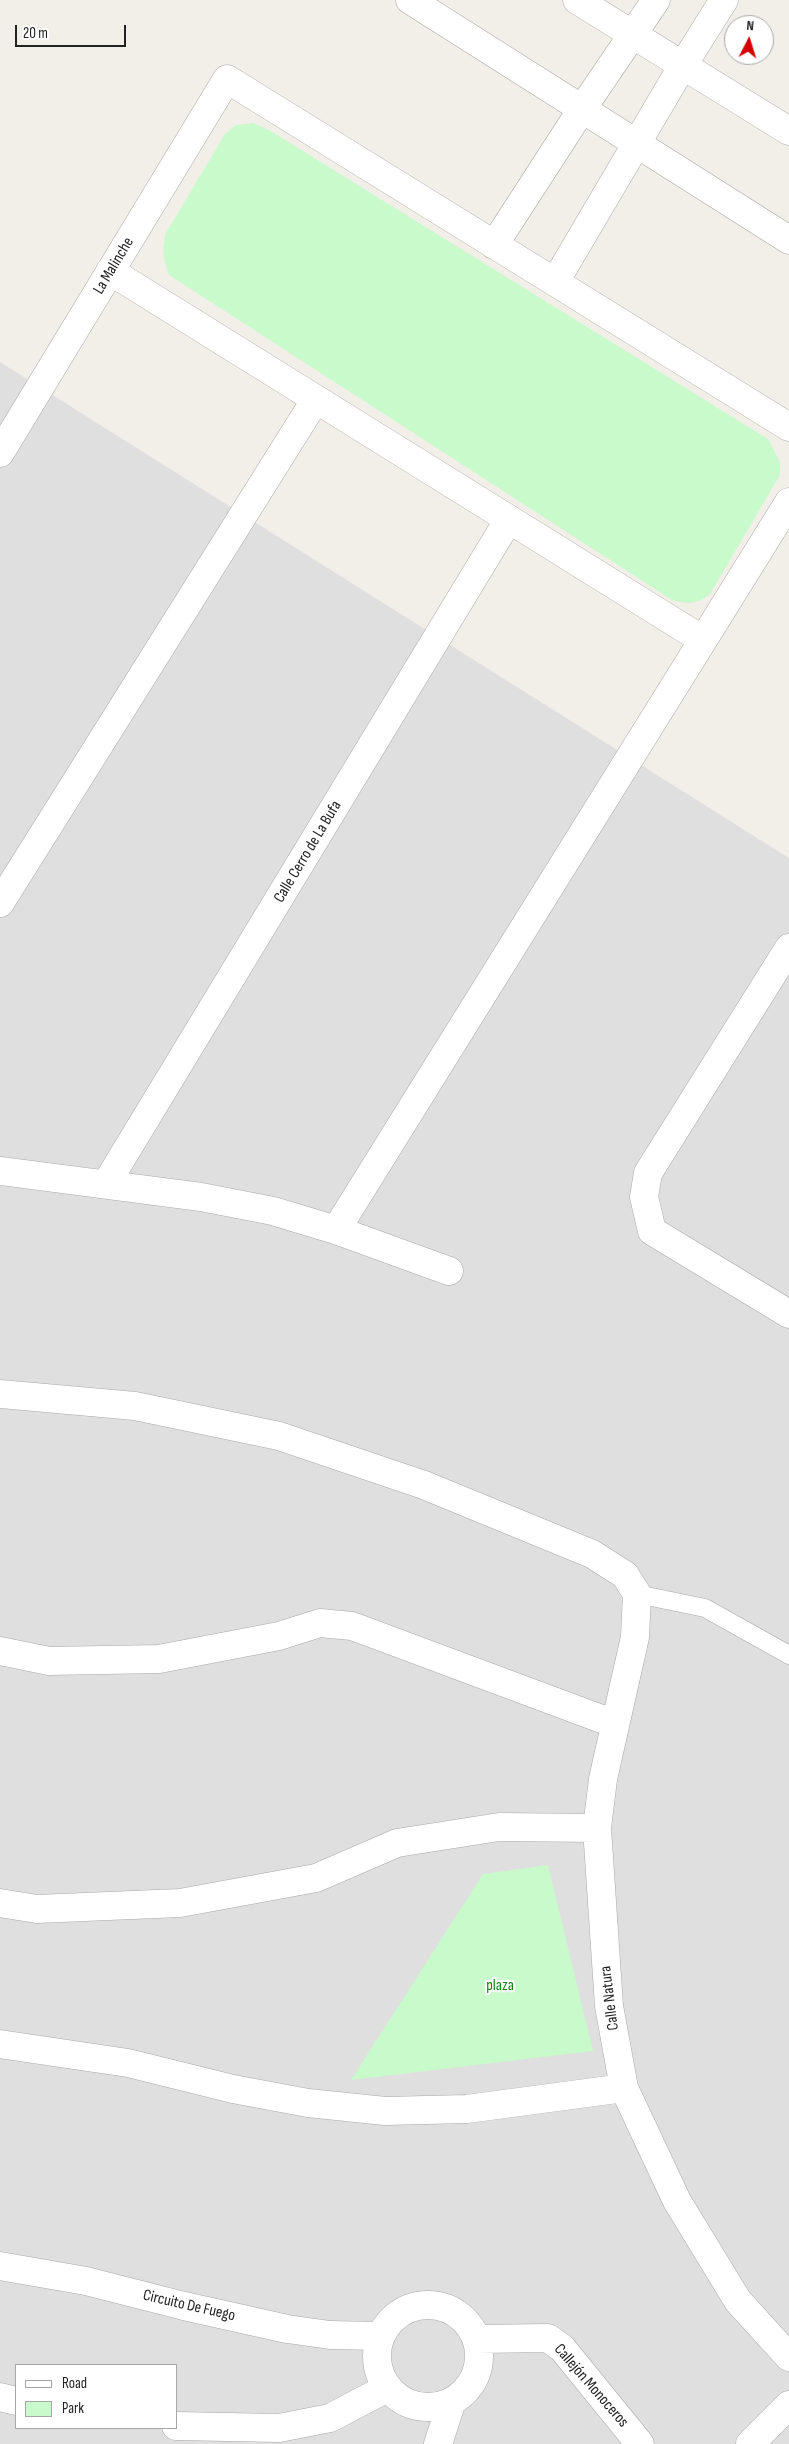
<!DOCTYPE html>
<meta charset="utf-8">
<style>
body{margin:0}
#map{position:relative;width:789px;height:2444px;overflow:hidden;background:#f2efe9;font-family:"Sofia Sans Condensed",sans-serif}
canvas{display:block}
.legend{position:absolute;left:15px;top:2364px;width:162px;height:65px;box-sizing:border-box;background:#fff;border:1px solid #a7a7a7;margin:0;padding:6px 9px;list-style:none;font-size:15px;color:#222}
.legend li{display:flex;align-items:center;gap:10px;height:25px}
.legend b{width:25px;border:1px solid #a7a7a7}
.north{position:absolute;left:724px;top:15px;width:50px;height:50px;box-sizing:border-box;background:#fff;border:1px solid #a7a7a7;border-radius:50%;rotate:5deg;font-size:14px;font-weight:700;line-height:20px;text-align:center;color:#222}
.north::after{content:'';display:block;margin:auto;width:18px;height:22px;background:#d40000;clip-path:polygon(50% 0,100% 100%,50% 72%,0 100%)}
.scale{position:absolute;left:15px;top:25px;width:111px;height:22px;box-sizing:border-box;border:2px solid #222;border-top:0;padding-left:6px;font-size:15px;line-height:18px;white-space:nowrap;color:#222;-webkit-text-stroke:4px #fff;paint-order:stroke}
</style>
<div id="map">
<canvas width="789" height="2444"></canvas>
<ul class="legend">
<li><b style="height:6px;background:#fff"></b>Road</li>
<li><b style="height:14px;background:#c8facc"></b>Park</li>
</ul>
<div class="north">N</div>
<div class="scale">20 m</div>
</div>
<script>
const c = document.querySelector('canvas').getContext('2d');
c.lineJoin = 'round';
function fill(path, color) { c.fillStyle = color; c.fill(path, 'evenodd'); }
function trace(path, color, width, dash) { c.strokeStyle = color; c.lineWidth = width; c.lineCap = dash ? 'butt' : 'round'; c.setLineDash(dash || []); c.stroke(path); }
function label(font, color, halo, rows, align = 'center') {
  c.font = font + ' "Sofia Sans Condensed",sans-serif'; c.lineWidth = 4.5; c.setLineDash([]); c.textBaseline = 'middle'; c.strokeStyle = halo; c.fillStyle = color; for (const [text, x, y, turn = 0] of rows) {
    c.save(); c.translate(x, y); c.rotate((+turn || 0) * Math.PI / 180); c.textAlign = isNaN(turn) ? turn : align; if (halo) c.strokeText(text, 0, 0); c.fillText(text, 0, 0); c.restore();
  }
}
fill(new Path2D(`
 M 0,362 L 789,858 L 789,2444 L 0,2444 ZM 16,2365 L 176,2365 L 176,2428 L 16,2428 Z`), '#e0dfdf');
fill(new Path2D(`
 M 253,123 L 269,130 L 768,439 L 780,462 L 780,475 L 710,594 C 698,605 686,604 672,600 L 169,275 C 163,261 162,248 166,233 L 225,134 L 236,125 Z
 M 548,1865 L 593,2051 L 351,2080 L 483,1874 Z`), '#c8facc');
const lane = new Path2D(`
 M 637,1594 L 705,1608 L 789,1655`);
const street = new Path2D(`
 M 410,0 L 789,240
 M 577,0 L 789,131
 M 494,245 L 582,109 L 656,0
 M 110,271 L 703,640
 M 555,282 L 683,65 L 724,0
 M 0,453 L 227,79 L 789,427
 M 0,903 L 316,399
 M 789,948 L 648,1173 L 644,1197 L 652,1231 L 789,1314
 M 0,1171 L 201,1197 L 273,1211 L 336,1230 L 449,1271
 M 106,1184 L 509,519
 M 336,1230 L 789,502
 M 0,1394 L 135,1406 L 279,1436 L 424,1485 L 592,1554 L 625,1575 L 637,1594 L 635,1637 L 603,1779 L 597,1828 L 609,2006 L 624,2088 L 677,2201 L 738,2301 L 789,2357
 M 0,1651 L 49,1661 L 159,1659 L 279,1636 L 320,1623 L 352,1626 L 615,1724
 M 0,1903 L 37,1909 L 180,1903 L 316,1878 L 397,1843 L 499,1827 L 597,1828
 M 0,2044 L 128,2063 L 233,2089 L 308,2103 L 385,2111 L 467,2109 L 624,2088
 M 0,2266 L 86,2281 L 184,2306 L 287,2329 L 330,2335 L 379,2336
 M377 2356a51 51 0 1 1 102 0a51 51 0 1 1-102 0Z
 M 477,2339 L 548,2338 L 562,2348 L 640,2444
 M 0,2397 L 16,2401
 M 176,2426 L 279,2428 L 330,2418 L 387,2388
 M 438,2444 L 452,2401
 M 750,2444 L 789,2405`);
trace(lane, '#a9a9a9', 19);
trace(street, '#a9a9a9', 29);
trace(lane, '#fff', 18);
trace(street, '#fff', 28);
label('16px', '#222', '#fff', [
 ["La Malinche",114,266,-59],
 ["Calle Cerro de La Bufa",308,852,-59],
 ["Calle Natura",610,1998,-97],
 ["Circuito De Fuego",189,2306,13],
 ["Callejón Monoceros",591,2386,49]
]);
label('16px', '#0c8416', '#fff', [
 ["plaza",500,1986]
]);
</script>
